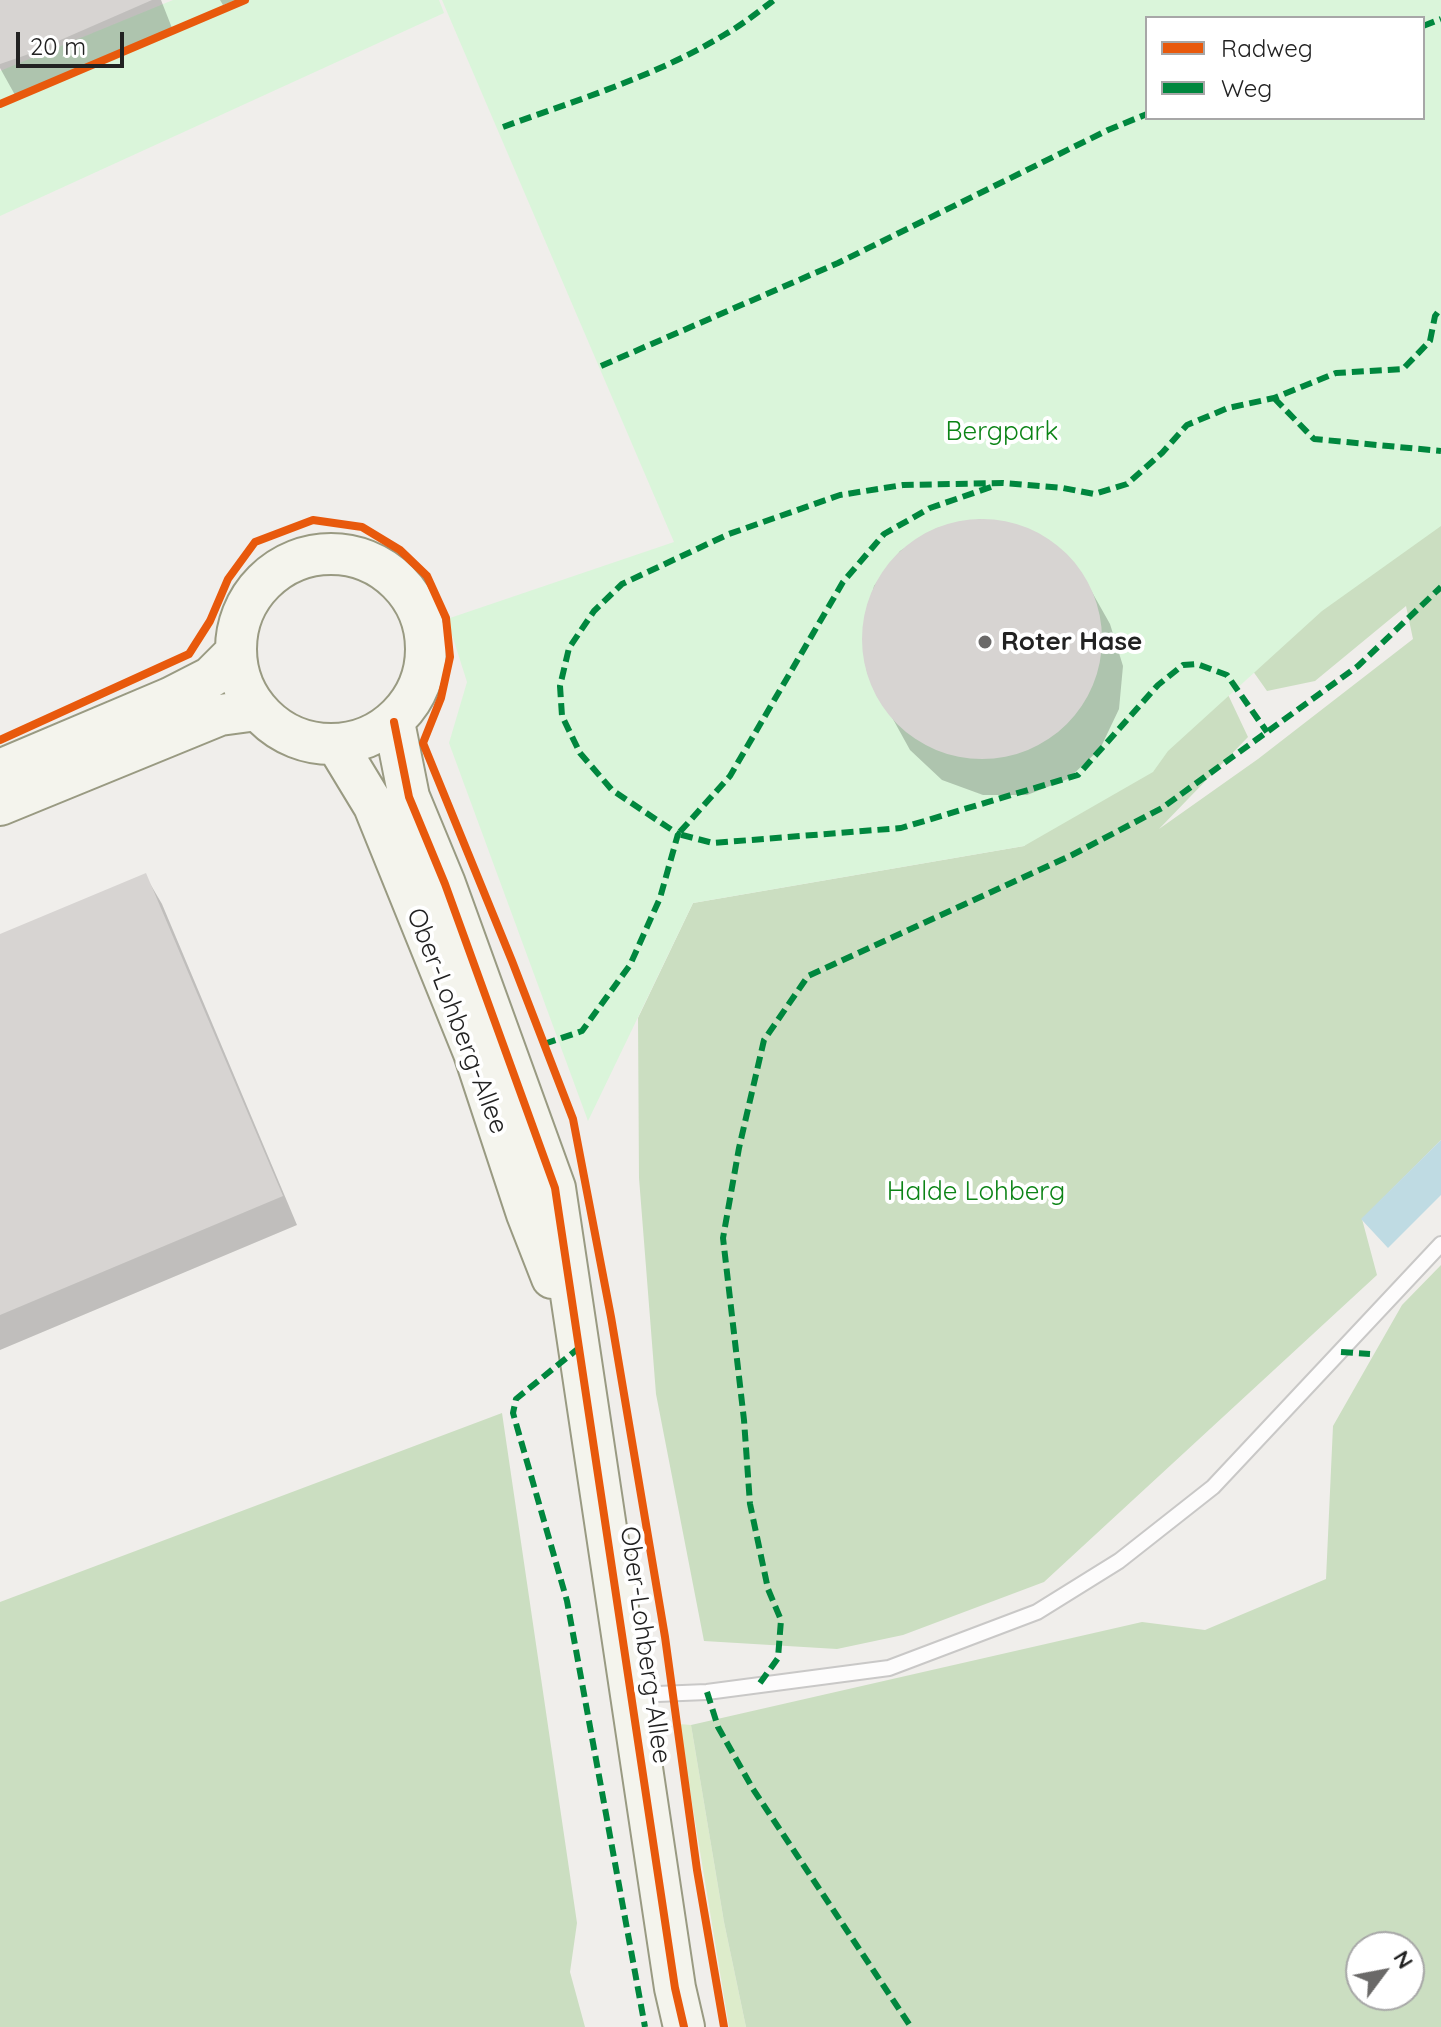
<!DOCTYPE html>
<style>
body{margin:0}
#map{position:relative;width:1441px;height:2027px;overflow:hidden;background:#f0eeeb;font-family:Quicksand,sans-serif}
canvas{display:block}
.legend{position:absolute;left:1145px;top:16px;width:280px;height:104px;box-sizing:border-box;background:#fff;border:2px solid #a7a7a7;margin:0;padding:10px 14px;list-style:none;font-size:24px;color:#222}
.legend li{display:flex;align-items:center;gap:16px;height:40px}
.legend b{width:40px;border:2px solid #a7a7a7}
.north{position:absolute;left:1345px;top:1931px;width:80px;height:80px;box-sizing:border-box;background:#fff;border:2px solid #a7a7a7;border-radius:50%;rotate:58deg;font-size:22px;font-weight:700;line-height:32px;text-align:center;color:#222}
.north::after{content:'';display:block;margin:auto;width:28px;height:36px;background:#6a6968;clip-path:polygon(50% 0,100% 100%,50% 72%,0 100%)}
.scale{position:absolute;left:16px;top:32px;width:108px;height:36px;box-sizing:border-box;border:4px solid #222;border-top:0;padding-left:10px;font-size:24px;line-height:28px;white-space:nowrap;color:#222;-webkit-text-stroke:6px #fff;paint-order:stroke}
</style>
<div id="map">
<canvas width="1441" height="2027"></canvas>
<ul class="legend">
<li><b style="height:10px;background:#e8590c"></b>Radweg</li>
<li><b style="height:10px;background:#00873e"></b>Weg</li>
</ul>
<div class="north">N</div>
<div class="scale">20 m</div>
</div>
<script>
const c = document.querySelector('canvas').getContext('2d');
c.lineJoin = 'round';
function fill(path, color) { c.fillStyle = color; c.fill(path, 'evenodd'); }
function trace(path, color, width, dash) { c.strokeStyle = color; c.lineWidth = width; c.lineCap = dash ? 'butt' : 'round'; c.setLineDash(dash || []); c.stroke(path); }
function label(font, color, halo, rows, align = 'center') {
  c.font = font + ' Quicksand,sans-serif'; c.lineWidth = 8; c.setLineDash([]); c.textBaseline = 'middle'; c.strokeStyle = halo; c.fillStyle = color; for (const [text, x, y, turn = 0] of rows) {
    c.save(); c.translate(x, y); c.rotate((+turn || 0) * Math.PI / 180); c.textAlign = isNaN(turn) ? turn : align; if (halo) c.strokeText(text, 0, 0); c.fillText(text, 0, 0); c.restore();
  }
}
fill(new Path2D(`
 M 679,1724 L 691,1725 L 724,1922 L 746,2027 L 729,2027 Z`), '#ddeccb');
fill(new Path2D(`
 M 1441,464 L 1441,1140 L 1362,1219 L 1377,1275 L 1044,1582 L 903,1635 L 837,1649 L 704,1641 L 656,1394 L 639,1178 L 638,1018 L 693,903 L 1024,846 L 1223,684 L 1248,737 L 1159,829 L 1258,759 L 1413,639 L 1406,606 L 1315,681 L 1267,691 L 1219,623 Z
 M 1441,1265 L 1441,2027 L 746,2027 L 724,1922 L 691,1725 L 1142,1622 L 1205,1630 L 1326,1579 L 1333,1426 L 1402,1305 ZM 1409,1947 L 1409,1995 L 1361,1995 L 1361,1947 Z
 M 502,1413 L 577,1923 L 570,1972 L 585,2027 L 0,2027 L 0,1602 Z`), '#cbdec1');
fill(new Path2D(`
 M 173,0 L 439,0 L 444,13 L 0,216 L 0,71 Z
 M 442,0 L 1441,0 L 1441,526 L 1322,611 L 1168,751 L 1153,772 L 1024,846 L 693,903 L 588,1121 L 449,743 L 467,682 L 447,619 L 674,542 ZM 1147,18 L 1423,18 L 1423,118 L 1147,118 Z`), '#daf5da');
fill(new Path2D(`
 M 1441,1140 L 1441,1195 L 1388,1248 L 1361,1219 Z`), '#bfdbe3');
fill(new Path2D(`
 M 0,0 L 161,0 L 172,28 L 15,95 L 0,68 Z
 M 220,0 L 236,0 L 223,5 Z
 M 981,519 L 1023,527 L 1061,550 L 1088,585 L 1110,624 L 1123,666 L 1119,709 L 1100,749 L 1068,779 L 1027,795 L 983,795 L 942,780 L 910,750 L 867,672 L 863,629 L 874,586 L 900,551 L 937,528 Z
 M 145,875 L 162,904 L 297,1225 L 0,1350 L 0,936 Z`), '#0003');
fill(new Path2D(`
 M 0,0 L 152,0 L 26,55 L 0,64 Z
 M862 639a120 120 0 1 1 240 0a120 120 0 1 1-240 0Z
 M 146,873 L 283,1196 L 0,1315 L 0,934 Z`), '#d7d4d2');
const lane = new Path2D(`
 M 633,1695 L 707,1692 L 889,1668 L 1037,1612 L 1119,1561 L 1213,1487 L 1441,1244`);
const secondary = new Path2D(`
 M236 649a95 95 0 1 1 190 0a95 95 0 1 1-190 0Z
 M 394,722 L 409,797 L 445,884 L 555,1188 L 675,1988 L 684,2027
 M 337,745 L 374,806 L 474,1053 L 527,1214 L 552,1278
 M 0,770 L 170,698 L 211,677 L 235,653
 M 0,805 L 220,715 L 257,710`);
trace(lane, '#c9c8c7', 18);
trace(secondary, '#999a82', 44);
trace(lane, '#fdfcfc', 14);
trace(secondary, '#f4f4ed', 40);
trace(new Path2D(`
 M 1423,26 L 1441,19
 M 503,127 C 577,100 656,76 724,35 C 742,25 758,12 774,0
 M 601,366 L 838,263 L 1108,130 L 1147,114
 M 1274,398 L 1314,439 L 1441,451
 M 991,487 L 930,508 L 884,534 L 843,582 L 730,776 L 678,834 L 713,843 L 901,828 L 1078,775 L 1158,685 L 1183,665 L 1197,664 L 1227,675 L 1267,732
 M 544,1044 L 582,1031 L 630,965 L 660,898 L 678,834 L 612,790 L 580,753 L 562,716 L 560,686 L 569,648 L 594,611 L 622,584 L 729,534 L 840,495 L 903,485 L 1003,483 L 1063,488 L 1094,494 L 1127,484 L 1162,453 L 1187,425 L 1228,408 L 1274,398 L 1336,373 L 1403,369 L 1430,341 L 1435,316 L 1441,308
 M 580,1347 L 516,1399 L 513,1413 L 567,1601 L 645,2027
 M 1341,1352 L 1370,1354
 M 760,1683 L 778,1658 L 781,1620 L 768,1589 L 750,1504 L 744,1420 L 723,1238 L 739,1148 L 764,1040 L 808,976 L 1072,855 L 1162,808 L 1358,666 L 1441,587
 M 707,1692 L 718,1727 L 753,1789 L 911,2027`), '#00873e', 6, [12, 6]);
trace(new Path2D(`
 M 0,104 L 245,0
 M 394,722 L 409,797 L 445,884 L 555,1188 L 675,1988 L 684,2027
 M 0,740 L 189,654 L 210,621 L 228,579 L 255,542 L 313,520 L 362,527 L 400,550 L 427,576 L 446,618 L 450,657 L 441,698 L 423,743 L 512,961 L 573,1119 L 611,1317 L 665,1637 L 697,1870 L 724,2027`), '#e8590c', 8);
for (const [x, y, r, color] of [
 [985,642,8,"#6a6968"]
]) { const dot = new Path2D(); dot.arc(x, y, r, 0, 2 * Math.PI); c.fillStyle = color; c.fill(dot); trace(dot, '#fff', 3); }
label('26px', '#0c8416', '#fff', [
 ["Bergpark",1002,432],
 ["Halde Lohberg",976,1192]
]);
label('bold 26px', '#222', '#fff', [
 ["Roter Hase",1001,642]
], 'left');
label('26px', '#222', '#fff', [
 ["Ober-Lohberg-Allee",457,1021,69],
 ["Ober-Lohberg-Allee",645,1645,82]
]);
</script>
